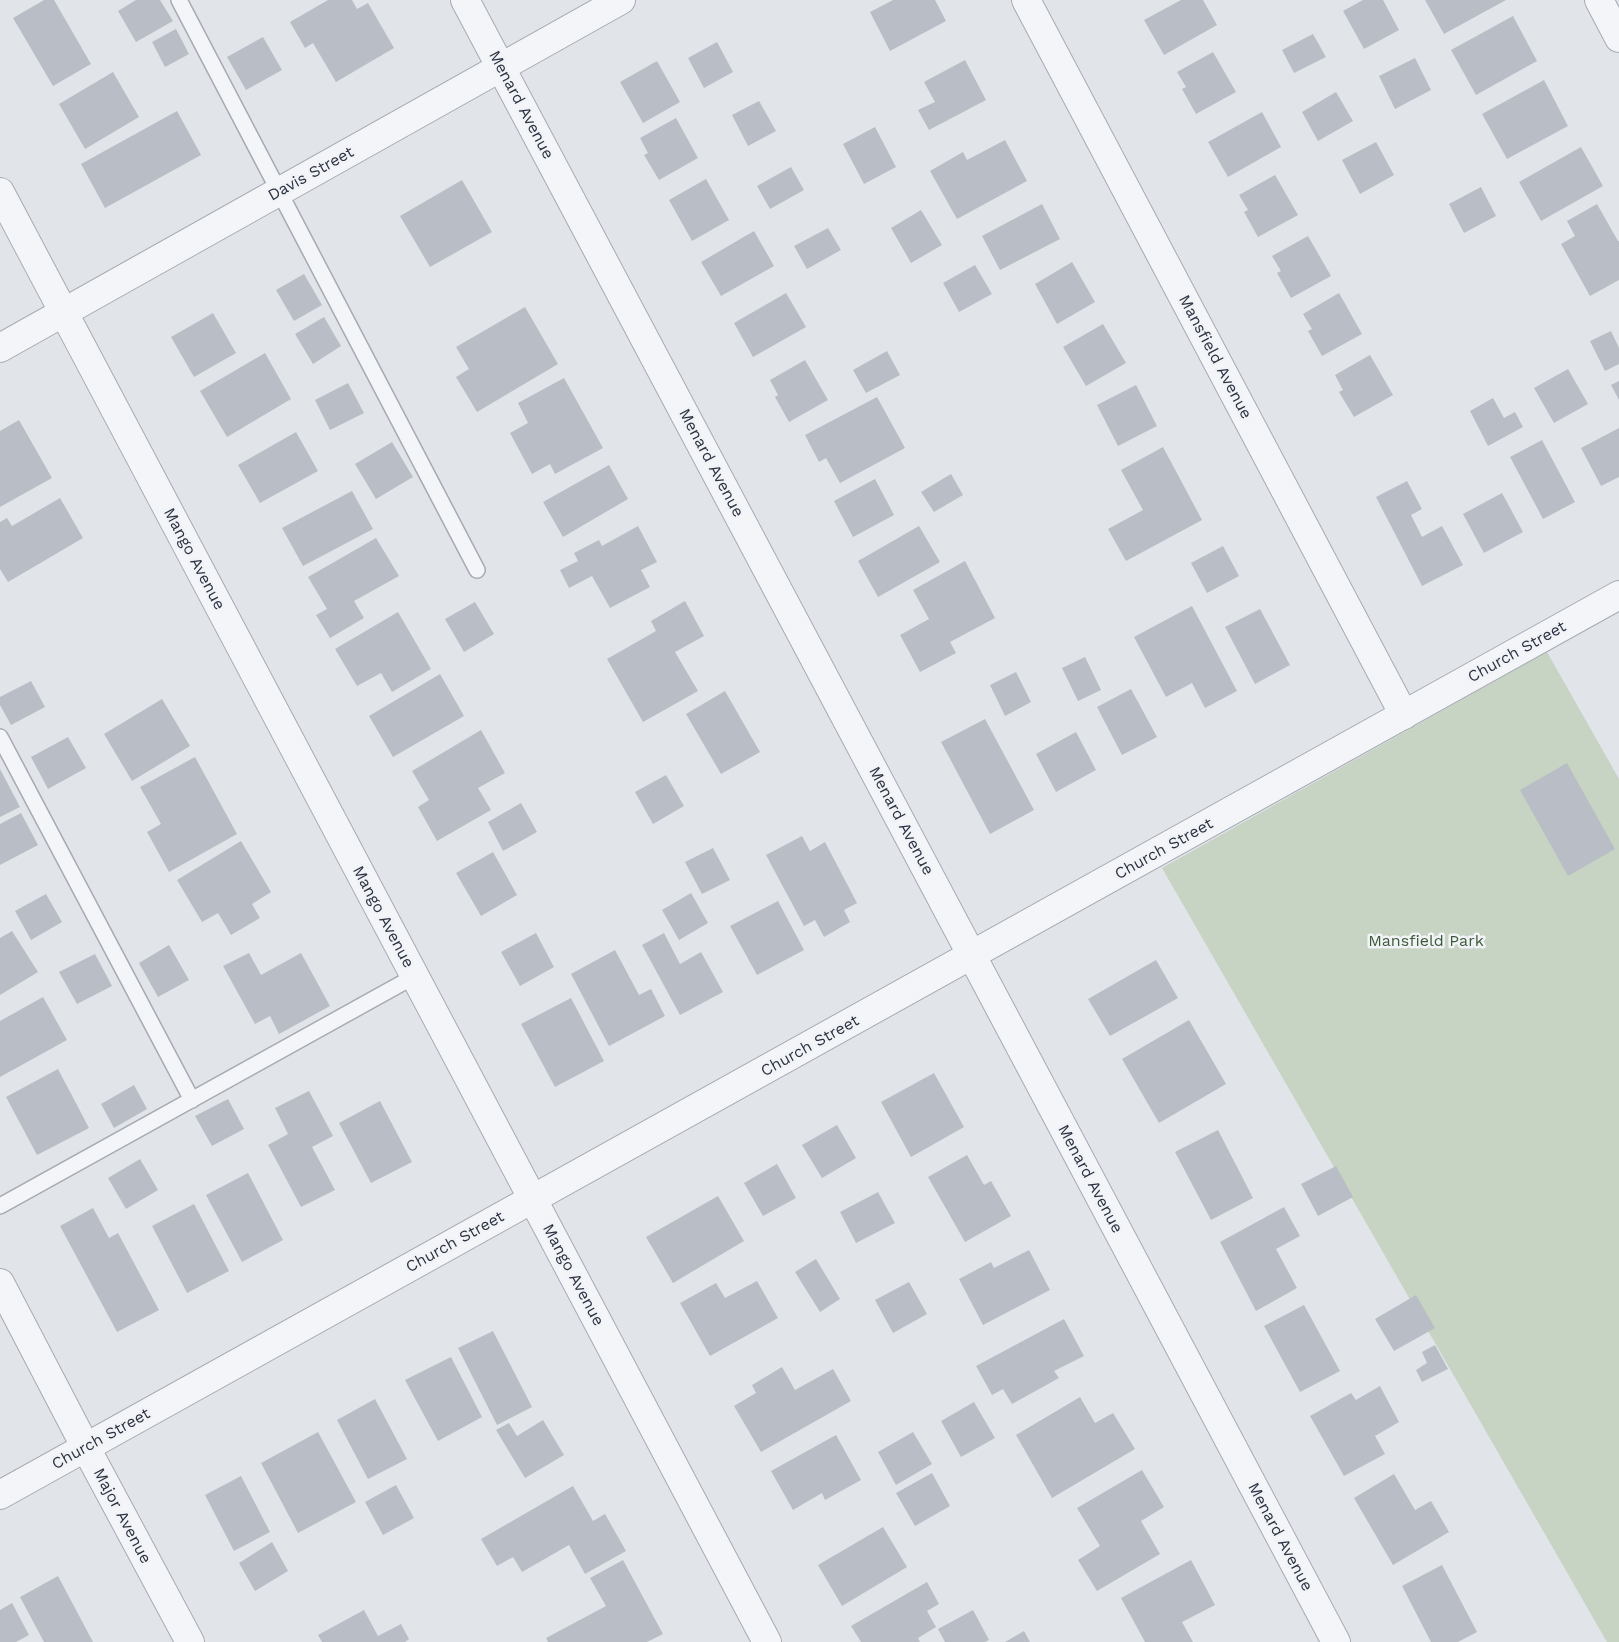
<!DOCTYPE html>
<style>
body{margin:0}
canvas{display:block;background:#e1e4e9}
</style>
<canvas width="1619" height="1642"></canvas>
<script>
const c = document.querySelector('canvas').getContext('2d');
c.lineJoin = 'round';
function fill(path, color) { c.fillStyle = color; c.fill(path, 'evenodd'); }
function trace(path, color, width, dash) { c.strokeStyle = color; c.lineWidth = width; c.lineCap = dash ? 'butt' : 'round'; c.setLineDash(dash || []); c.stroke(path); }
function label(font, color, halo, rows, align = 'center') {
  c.font = font + ' "Work Sans",sans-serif'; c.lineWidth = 5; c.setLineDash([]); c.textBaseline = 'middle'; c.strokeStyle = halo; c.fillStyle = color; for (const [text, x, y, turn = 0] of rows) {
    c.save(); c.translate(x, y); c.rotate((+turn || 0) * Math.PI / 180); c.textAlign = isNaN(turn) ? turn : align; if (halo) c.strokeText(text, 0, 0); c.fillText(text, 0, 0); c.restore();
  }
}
fill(new Path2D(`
 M 1547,652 L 1619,779 L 1619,1642 L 1607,1642 L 1162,868 Z`), '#c7d3c3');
fill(new Path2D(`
 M 44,0 L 54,0 L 91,64 L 53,86 L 13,18 Z
 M 136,0 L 160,0 L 173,21 L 136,42 L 118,11 Z
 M 328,0 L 352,0 L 357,9 L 368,3 L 394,48 L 336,82 L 313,43 L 305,48 L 290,22 Z
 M 893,0 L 935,0 L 946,21 L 890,51 L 870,12 Z
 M 1181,0 L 1203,0 L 1217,25 L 1164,55 L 1144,20 Z
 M 1363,0 L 1383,0 L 1399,30 L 1364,49 L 1343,11 Z
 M 1425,0 L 1506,0 L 1444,34 Z
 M 1513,16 L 1537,61 L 1476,95 L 1451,50 Z
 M 176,29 L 189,54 L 165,67 L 152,42 Z
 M 1313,34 L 1326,57 L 1294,73 L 1282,50 Z
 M 263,37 L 282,70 L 246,90 L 227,57 Z
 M 717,42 L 733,72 L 704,88 L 688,58 Z
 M 1213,52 L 1236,92 L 1196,114 L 1182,89 L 1186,87 L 1177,72 Z
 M 1415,58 L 1431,90 L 1395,109 L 1379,76 Z
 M 965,60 L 986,100 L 929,130 L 918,110 L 935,102 L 924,82 Z
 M 657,61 L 680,102 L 643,123 L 620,82 Z
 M 113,72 L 139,117 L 85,149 L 59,104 Z
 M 1544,80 L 1568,126 L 1507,159 L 1482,114 Z
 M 1336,92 L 1353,121 L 1318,141 L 1302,112 Z
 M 759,101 L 776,131 L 748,146 L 732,115 Z
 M 177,111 L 201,155 L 105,208 L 81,164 Z
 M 1262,112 L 1281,147 L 1228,177 L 1208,142 Z
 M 676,118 L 698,158 L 659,180 L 644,155 L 648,153 L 640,138 Z
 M 875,127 L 896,167 L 864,184 L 843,144 Z
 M 1005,140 L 1027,181 L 957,219 L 930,171 L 963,152 L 967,160 Z
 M 1376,142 L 1394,175 L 1360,194 L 1342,160 Z
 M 1581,147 L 1603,186 L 1541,221 L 1519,182 Z
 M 791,167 L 804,190 L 770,209 L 757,186 Z
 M 1275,175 L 1298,215 L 1258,237 L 1244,212 L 1248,210 L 1239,195 Z
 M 706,179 L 729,220 L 692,241 L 669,200 Z
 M 462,180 L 492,232 L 430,267 L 400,216 Z
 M 1481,187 L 1496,216 L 1464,233 L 1449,204 Z
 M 1042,204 L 1060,239 L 1000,270 L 982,236 Z
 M 1597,204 L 1618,241 L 1619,241 L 1619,280 L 1590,296 L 1561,244 L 1575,236 L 1567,221 Z
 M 921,210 L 942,245 L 911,263 L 891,228 Z
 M 828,228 L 841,250 L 807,269 L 794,246 Z
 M 754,231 L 774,266 L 721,296 L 701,262 Z
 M 1308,236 L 1331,276 L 1291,298 L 1277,273 L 1281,271 L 1272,256 Z
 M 1072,262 L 1095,302 L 1057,324 L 1035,284 Z
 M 975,265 L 992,294 L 959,312 L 943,283 Z
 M 304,274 L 322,305 L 294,321 L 276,290 Z
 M 786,293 L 806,327 L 753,357 L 734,323 Z
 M 1339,293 L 1362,334 L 1322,356 L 1308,331 L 1312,329 L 1303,314 Z
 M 525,307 L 558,364 L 477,412 L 456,377 L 469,369 L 456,347 Z
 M 213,313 L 236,353 L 194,377 L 171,337 Z
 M 324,317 L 341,346 L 313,364 L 295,334 Z
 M 1103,324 L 1126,363 L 1086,386 L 1063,347 Z
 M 1611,331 L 1619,348 L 1619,364 L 1605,371 L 1590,341 Z
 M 887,351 L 900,375 L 866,393 L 853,370 Z
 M 265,353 L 291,399 L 227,437 L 200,391 Z
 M 1370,355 L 1393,395 L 1354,417 L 1339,392 L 1343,390 L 1335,375 Z
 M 805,360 L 828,400 L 789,422 L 775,397 L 778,395 L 770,380 Z
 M 1568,369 L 1588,404 L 1554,423 L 1534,388 Z
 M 564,378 L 603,448 L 555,474 L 550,464 L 532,474 L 510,433 L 528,423 L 518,403 Z
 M 1619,381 L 1619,400 L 1611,385 Z
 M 348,383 L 364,413 L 330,430 L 315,400 Z
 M 1136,385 L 1157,426 L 1118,446 L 1097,405 Z
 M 877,397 L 905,448 L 840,483 L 826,458 L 819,462 L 805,435 Z
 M 1493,398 L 1504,418 L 1515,412 L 1523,427 L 1488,446 L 1470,411 Z
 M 19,420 L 52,478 L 0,507 L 0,431 Z
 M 1619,428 L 1619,477 L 1601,486 L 1581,448 Z
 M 296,432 L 318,471 L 260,503 L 238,465 Z
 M 1542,440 L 1575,502 L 1543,519 L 1510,457 Z
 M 392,442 L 413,477 L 376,499 L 355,464 Z
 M 1163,447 L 1202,520 L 1126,561 L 1108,529 L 1143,510 L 1121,470 Z
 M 609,465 L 628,499 L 563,537 L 543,502 Z
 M 951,474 L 963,495 L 934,512 L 921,492 Z
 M 875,479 L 894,515 L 853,537 L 834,501 Z
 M 1407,481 L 1422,509 L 1411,515 L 1422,537 L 1442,526 L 1463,565 L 1422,586 L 1376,497 Z
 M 352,491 L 373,529 L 303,566 L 282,528 Z
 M 1502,493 L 1523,532 L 1484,553 L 1463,514 Z
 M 60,498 L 83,538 L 8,582 L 0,569 L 0,522 L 7,518 L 12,526 Z
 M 638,526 L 657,562 L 641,570 L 650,587 L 610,608 L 592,576 L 569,588 L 560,570 L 578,561 L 574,553 L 599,540 L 602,546 Z
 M 919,526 L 940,562 L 878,597 L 858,561 Z
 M 376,538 L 399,576 L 354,601 L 364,618 L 330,638 L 316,615 L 327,609 L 308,577 Z
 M 1223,546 L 1239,576 L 1207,593 L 1191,563 Z
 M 965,561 L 995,618 L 950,642 L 956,653 L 920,672 L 900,635 L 929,619 L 913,590 Z
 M 685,601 L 704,636 L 675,652 L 698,691 L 643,722 L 607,659 L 656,631 L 651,621 Z
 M 475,602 L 494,634 L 464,652 L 445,619 Z
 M 1192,606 L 1237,691 L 1205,708 L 1192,683 L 1166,697 L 1134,637 Z
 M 1260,609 L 1290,665 L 1255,684 L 1225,627 Z
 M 398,612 L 431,669 L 392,692 L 381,673 L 357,686 L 335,649 Z
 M 1085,657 L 1101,690 L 1078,701 L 1062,668 Z
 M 1016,672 L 1031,702 L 1005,716 L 990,685 Z
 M 440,674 L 464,716 L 393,757 L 369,716 Z
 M 31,681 L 45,707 L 11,725 L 0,705 L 0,697 Z
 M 1131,689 L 1157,737 L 1122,755 L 1097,707 Z
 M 725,691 L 760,752 L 721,774 L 686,714 Z
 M 162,699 L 190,746 L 132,781 L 104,734 Z
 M 985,719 L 1034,810 L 990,834 L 941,742 Z
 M 481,730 L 505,773 L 478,788 L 491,810 L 437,841 L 418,807 L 429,800 L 412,771 Z
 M 1076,732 L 1096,770 L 1056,792 L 1036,754 Z
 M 68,737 L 86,768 L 48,789 L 31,757 Z
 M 195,757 L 237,834 L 169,872 L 147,832 L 161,824 L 140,787 Z
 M 1567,763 L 1615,849 L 1568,876 L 1520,790 Z
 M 0,769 L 20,807 L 0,817 Z
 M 666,775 L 684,806 L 653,824 L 635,792 Z
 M 521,803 L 537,832 L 503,851 L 488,822 Z
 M 21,813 L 38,845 L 0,865 L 0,824 Z
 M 802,836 L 810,851 L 825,842 L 857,903 L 844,910 L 850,922 L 824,937 L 815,920 L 804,926 L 766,855 Z
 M 241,841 L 271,892 L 252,904 L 260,918 L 231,935 L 218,913 L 202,922 L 177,880 Z
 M 713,848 L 730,880 L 702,894 L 685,862 Z
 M 493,852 L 517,895 L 481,916 L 456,873 Z
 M 691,893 L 708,923 L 679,940 L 662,910 Z
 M 46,894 L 62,922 L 31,940 L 15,911 Z
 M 778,901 L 804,950 L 757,975 L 730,926 Z
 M 12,931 L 38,972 L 0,995 L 0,938 Z
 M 536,933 L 554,967 L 520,986 L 501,952 Z
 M 664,933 L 680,964 L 701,952 L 723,992 L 680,1015 L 642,945 Z
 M 169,945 L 189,980 L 158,997 L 139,963 Z
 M 615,950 L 639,995 L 651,989 L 665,1016 L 609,1046 L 571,974 Z
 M 249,953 L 261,975 L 301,953 L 330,1006 L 279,1034 L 270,1016 L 255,1024 L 223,966 Z
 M 95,954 L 112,986 L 77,1004 L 59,972 Z
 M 1156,960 L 1178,998 L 1110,1036 L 1088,999 Z
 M 43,997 L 67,1040 L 0,1077 L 0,1021 Z
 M 571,998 L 604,1061 L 555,1087 L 521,1024 Z
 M 1189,1020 L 1226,1084 L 1159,1123 L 1122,1059 Z
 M 58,1069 L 89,1128 L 37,1155 L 6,1097 Z
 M 934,1073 L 964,1127 L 911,1157 L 881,1102 Z
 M 134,1085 L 147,1109 L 114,1128 L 101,1104 Z
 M 309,1091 L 333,1136 L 312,1147 L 335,1190 L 301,1207 L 268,1145 L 288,1134 L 275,1108 Z
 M 228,1099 L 244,1129 L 212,1146 L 195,1116 Z
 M 380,1101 L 412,1162 L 371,1183 L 339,1123 Z
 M 837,1125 L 856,1158 L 822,1178 L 802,1145 Z
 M 1218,1130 L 1253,1198 L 1211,1220 L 1175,1152 Z
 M 967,1155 L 984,1185 L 991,1181 L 1011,1216 L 965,1242 L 928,1177 Z
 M 140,1159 L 158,1190 L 126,1209 L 108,1178 Z
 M 777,1164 L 796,1198 L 763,1216 L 744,1183 Z
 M 1336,1166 L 1353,1197 L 1318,1216 L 1301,1184 Z
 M 248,1173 L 283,1240 L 242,1262 L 206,1195 Z
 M 878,1192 L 895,1223 L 856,1243 L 840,1212 Z
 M 718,1196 L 744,1241 L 673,1283 L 646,1237 Z
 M 194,1204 L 229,1271 L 187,1293 L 152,1226 Z
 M 1284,1207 L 1300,1236 L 1276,1249 L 1297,1288 L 1256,1311 L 1220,1242 Z
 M 93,1208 L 109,1238 L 118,1233 L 159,1310 L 117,1332 L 60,1226 Z
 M 1029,1250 L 1050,1290 L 983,1325 L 959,1279 L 991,1262 L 994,1268 Z
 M 816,1259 L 840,1299 L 820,1312 L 795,1272 Z
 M 757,1281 L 778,1318 L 710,1356 L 680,1303 L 716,1283 L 725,1298 Z
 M 909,1282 L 927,1314 L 893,1333 L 875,1300 Z
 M 1416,1295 L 1435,1328 L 1394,1351 L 1375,1319 Z
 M 1304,1305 L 1340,1371 L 1300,1392 L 1264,1326 Z
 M 1064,1319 L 1084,1356 L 1054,1371 L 1059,1378 L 1012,1404 L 1003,1389 L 992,1395 L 976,1366 Z
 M 493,1331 L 532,1407 L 497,1425 L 458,1348 Z
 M 1435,1345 L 1448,1369 L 1422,1382 L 1416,1370 L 1427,1363 L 1422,1352 Z
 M 451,1357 L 482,1417 L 438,1441 L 405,1380 Z
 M 782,1367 L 795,1390 L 833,1369 L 851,1401 L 761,1452 L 734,1406 L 756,1393 L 752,1385 Z
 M 1380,1386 L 1399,1422 L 1375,1436 L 1385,1454 L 1344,1476 L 1310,1416 L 1351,1393 L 1356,1400 Z
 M 1080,1397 L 1095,1423 L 1113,1413 L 1135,1449 L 1052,1498 L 1016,1435 Z
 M 375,1399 L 407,1459 L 368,1479 L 337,1420 Z
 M 974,1402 L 995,1438 L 961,1457 L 941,1421 Z
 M 543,1420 L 564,1455 L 525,1478 L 496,1430 L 509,1423 L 517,1436 Z
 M 318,1432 L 356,1502 L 298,1533 L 261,1463 Z
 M 913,1432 L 932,1464 L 896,1485 L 878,1452 Z
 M 836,1435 L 861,1480 L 825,1500 L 822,1493 L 793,1510 L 771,1471 Z
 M 1142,1470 L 1164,1507 L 1141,1521 L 1160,1554 L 1097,1591 L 1078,1560 L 1100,1546 L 1077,1508 Z
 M 932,1473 L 950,1506 L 915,1526 L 896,1493 Z
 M 1394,1474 L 1415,1510 L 1431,1501 L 1449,1532 L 1393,1565 L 1354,1498 Z
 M 241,1476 L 270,1532 L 234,1551 L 205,1495 Z
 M 396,1485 L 414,1518 L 383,1535 L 365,1502 Z
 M 573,1486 L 593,1521 L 605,1514 L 626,1551 L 585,1574 L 569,1545 L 522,1572 L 513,1557 L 497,1566 L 481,1539 Z
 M 883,1527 L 907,1567 L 842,1606 L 818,1565 Z
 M 272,1542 L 288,1571 L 255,1591 L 239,1563 Z
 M 623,1560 L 663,1634 L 647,1642 L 548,1642 L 546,1638 L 606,1606 L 590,1578 Z
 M 1191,1560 L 1215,1605 L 1182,1622 L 1193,1642 L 1145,1642 L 1121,1598 Z
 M 1442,1565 L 1477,1632 L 1458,1642 L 1431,1642 L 1402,1586 Z
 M 58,1576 L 93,1642 L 44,1642 L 20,1597 Z
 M 927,1582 L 939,1604 L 927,1611 L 936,1627 L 918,1638 L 920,1642 L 861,1642 L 851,1626 Z
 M 12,1603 L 29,1635 L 16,1642 L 0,1642 L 0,1610 Z
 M 364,1610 L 378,1636 L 401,1624 L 409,1639 L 405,1642 L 322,1642 L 318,1635 Z
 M 973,1610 L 989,1640 L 985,1642 L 945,1642 L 938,1629 Z
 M 1024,1631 L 1030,1642 L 1005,1642 Z`), '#b9bec6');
const service = new Path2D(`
 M 179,0 L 477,570
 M 0,737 L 192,1100
 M 0,1206 L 415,976`);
const minor = new Path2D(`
 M 465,0 L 1336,1642
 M 1026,0 L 1404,715
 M 1599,0 L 1619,38
 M 0,192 L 767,1642
 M 0,348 L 621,0
 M 0,1283 L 86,1448 L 190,1642`);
const tertiary = new Path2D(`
 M 0,1495 L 1619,595`);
trace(service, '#a6abb3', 18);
trace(minor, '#a6abb3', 30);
trace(tertiary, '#a6abb3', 30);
trace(service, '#f4f5f8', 15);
trace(minor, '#f4f5f8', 28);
trace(tertiary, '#f4f5f8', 28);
label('16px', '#2a3240', '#f1f3f7', [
 ["Menard Avenue",521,105,62],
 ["Davis Street",311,174,-29],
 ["Mansfield Avenue",1215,357,62],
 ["Menard Avenue",711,463,62],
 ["Mango Avenue",194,559,62],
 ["Church Street",1517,652,-29],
 ["Menard Avenue",901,821,62],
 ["Church Street",1164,849,-29],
 ["Mango Avenue",383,917,62],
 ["Church Street",810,1046,-29],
 ["Menard Avenue",1090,1179,62],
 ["Church Street",455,1242,-29],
 ["Mango Avenue",573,1275,62],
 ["Church Street",101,1439,-29],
 ["Major Avenue",122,1516,62],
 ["Menard Avenue",1280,1537,62]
]);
label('16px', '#3e5b38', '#f1f3f7', [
 ["Mansfield Park",1426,941]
]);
</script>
